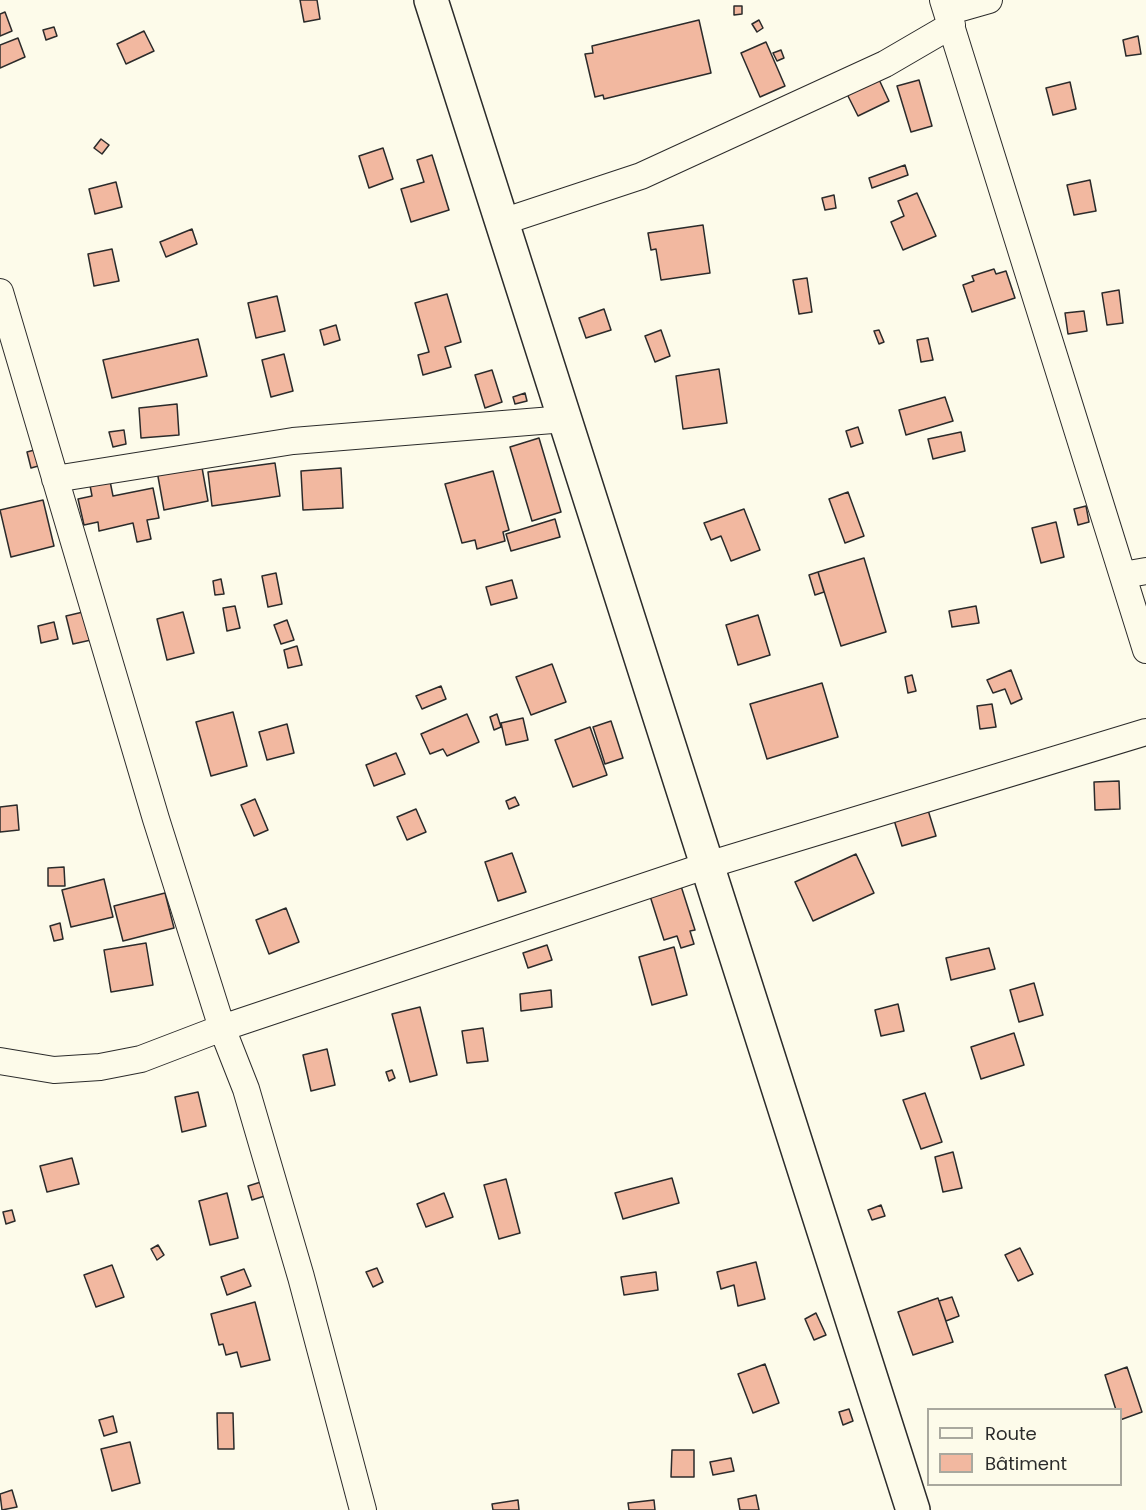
<!DOCTYPE html>
<meta charset="utf-8">
<style>
body{margin:0}
#map{position:relative;width:1146px;height:1510px;overflow:hidden;background:#fdfbea;font-family:Poppins,sans-serif}
canvas{display:block}
.legend{position:absolute;left:927px;top:1408px;width:195px;height:78px;box-sizing:border-box;background:#fdfbea;border:2px solid #a9a89e;margin:0;padding:8px 10px;list-style:none;font-size:18px;color:#2b2b2b}
.legend li{display:flex;align-items:center;gap:12px;height:30px}
.legend b{width:30px;border:2px solid #a9a89e}
</style>
<div id="map">
<canvas width="1146" height="1510"></canvas>
<ul class="legend">
<li><b style="height:8px;background:#fdfbea"></b>Route</li>
<li><b style="height:16px;background:#f2b8a0"></b>Bâtiment</li>
</ul>
</div>
<script>
const c = document.querySelector('canvas').getContext('2d');
c.lineJoin = 'round';
function fill(path, color) { c.fillStyle = color; c.fill(path, 'evenodd'); }
function trace(path, color, width, dash) { c.strokeStyle = color; c.lineWidth = width; c.lineCap = dash ? 'butt' : 'round'; c.setLineDash(dash || []); c.stroke(path); }
const building = new Path2D(`
 M 300,0 L 317,0 L 320,19 L 304,22 Z
 M 734,6 L 742,6 L 742,14 L 734,15 Z
 M 5,12 L 12,31 L 0,36 L 0,14 Z
 M 699,20 L 711,73 L 604,99 L 603,95 L 595,97 L 585,54 L 593,53 L 592,46 Z
 M 759,20 L 763,28 L 757,32 L 752,24 Z
 M 54,27 L 57,36 L 46,40 L 43,30 Z
 M 144,31 L 154,51 L 126,64 L 117,44 Z
 M 1138,36 L 1141,54 L 1126,56 L 1123,40 Z
 M 18,38 L 25,57 L 0,68 L 0,45 Z
 M 766,42 L 785,86 L 760,97 L 741,53 Z
 M 781,50 L 784,58 L 777,61 L 773,53 Z
 M 876,73 L 889,101 L 858,116 L 844,88 Z
 M 919,80 L 932,126 L 911,132 L 897,86 Z
 M 1070,82 L 1076,109 L 1053,115 L 1046,88 Z
 M 101,139 L 109,145 L 102,154 L 94,148 Z
 M 383,148 L 393,179 L 369,188 L 359,156 Z
 M 432,155 L 449,210 L 411,222 L 401,189 L 424,182 L 417,160 Z
 M 905,165 L 908,175 L 872,188 L 869,178 Z
 M 1090,180 L 1096,211 L 1074,215 L 1067,185 Z
 M 116,182 L 122,207 L 95,214 L 89,189 Z
 M 917,193 L 936,236 L 903,250 L 891,222 L 904,216 L 898,201 Z
 M 834,195 L 836,208 L 825,210 L 822,198 Z
 M 703,225 L 710,273 L 661,280 L 656,249 L 651,250 L 648,233 Z
 M 192,229 L 197,244 L 166,257 L 160,242 Z
 M 112,249 L 119,281 L 94,286 L 88,254 Z
 M 994,269 L 996,274 L 1006,271 L 1015,298 L 972,312 L 963,285 L 974,281 L 972,276 Z
 M 807,278 L 812,312 L 799,314 L 793,280 Z
 M 1119,290 L 1123,323 L 1107,325 L 1102,293 Z
 M 447,294 L 461,342 L 445,347 L 451,367 L 423,375 L 418,355 L 429,352 L 415,303 Z
 M 277,296 L 285,331 L 256,338 L 248,303 Z
 M 604,309 L 611,330 L 586,338 L 579,318 Z
 M 1084,311 L 1087,331 L 1068,334 L 1065,313 Z
 M 336,325 L 340,340 L 324,345 L 320,330 Z
 M 661,330 L 670,356 L 655,362 L 645,336 Z
 M 879,330 L 884,342 L 879,344 L 874,331 Z
 M 928,338 L 933,360 L 921,362 L 917,340 Z
 M 198,339 L 207,376 L 112,398 L 103,360 Z
 M 284,354 L 293,391 L 271,397 L 262,360 Z
 M 719,369 L 727,423 L 683,429 L 676,376 Z
 M 492,370 L 502,402 L 485,408 L 475,375 Z
 M 525,393 L 527,401 L 515,404 L 513,397 Z
 M 945,397 L 953,421 L 906,435 L 899,410 Z
 M 177,404 L 179,435 L 141,438 L 139,408 Z
 M 858,427 L 863,443 L 851,447 L 846,431 Z
 M 124,430 L 126,444 L 113,447 L 109,432 Z
 M 961,432 L 965,451 L 933,459 L 928,439 Z
 M 539,438 L 561,512 L 532,521 L 510,447 Z
 M 38,449 L 42,465 L 31,468 L 27,452 Z
 M 201,462 L 208,501 L 164,510 L 157,471 Z
 M 275,463 L 280,496 L 212,506 L 208,472 Z
 M 341,468 L 343,508 L 303,510 L 301,471 Z
 M 493,471 L 509,530 L 503,532 L 505,541 L 477,549 L 475,540 L 462,543 L 445,484 Z
 M 109,476 L 113,496 L 153,488 L 159,518 L 147,520 L 151,539 L 137,542 L 133,523 L 99,531 L 98,522 L 84,525 L 78,499 L 92,496 L 89,480 Z
 M 848,492 L 864,536 L 845,543 L 829,499 Z
 M 43,500 L 54,546 L 11,557 L 0,510 Z
 M 1086,506 L 1089,522 L 1078,525 L 1074,509 Z
 M 744,509 L 760,550 L 731,561 L 721,536 L 711,540 L 704,523 Z
 M 555,519 L 560,537 L 511,551 L 506,534 Z
 M 1056,522 L 1064,557 L 1041,563 L 1032,528 Z
 M 864,558 L 886,632 L 841,646 L 818,572 Z
 M 818,572 L 824,592 L 815,595 L 809,575 Z
 M 276,573 L 282,604 L 268,607 L 262,576 Z
 M 221,579 L 224,594 L 215,595 L 213,581 Z
 M 512,580 L 517,598 L 491,605 L 486,587 Z
 M 235,606 L 240,628 L 227,631 L 223,608 Z
 M 976,606 L 979,623 L 952,627 L 949,611 Z
 M 83,612 L 91,640 L 73,644 L 66,616 Z
 M 183,612 L 194,653 L 167,660 L 157,619 Z
 M 758,615 L 770,655 L 738,665 L 726,625 Z
 M 287,620 L 294,640 L 281,644 L 274,625 Z
 M 54,622 L 58,639 L 41,643 L 38,626 Z
 M 297,646 L 302,665 L 288,668 L 284,650 Z
 M 552,664 L 566,702 L 531,715 L 516,677 Z
 M 1011,670 L 1022,699 L 1011,704 L 1005,689 L 993,693 L 987,680 Z
 M 912,675 L 916,691 L 908,693 L 905,677 Z
 M 822,683 L 838,737 L 767,759 L 750,704 Z
 M 441,686 L 446,699 L 422,709 L 416,696 Z
 M 992,704 L 996,727 L 980,729 L 977,706 Z
 M 233,712 L 247,766 L 211,776 L 196,722 Z
 M 467,714 L 479,742 L 447,756 L 443,749 L 430,754 L 421,734 Z
 M 497,714 L 501,727 L 494,730 L 490,717 Z
 M 523,718 L 528,740 L 506,745 L 501,723 Z
 M 611,721 L 623,758 L 605,764 L 593,727 Z
 M 287,724 L 294,753 L 267,760 L 259,732 Z
 M 590,727 L 607,775 L 573,787 L 555,740 Z
 M 396,753 L 405,774 L 374,786 L 366,765 Z
 M 1119,781 L 1120,809 L 1095,810 L 1094,782 Z
 M 515,797 L 519,805 L 509,809 L 506,801 Z
 M 255,799 L 268,830 L 254,836 L 241,805 Z
 M 17,805 L 19,830 L 0,832 L 0,807 Z
 M 416,809 L 426,832 L 407,840 L 397,817 Z
 M 928,810 L 936,836 L 902,846 L 894,820 Z
 M 512,853 L 526,892 L 498,901 L 485,862 Z
 M 856,854 L 874,893 L 813,921 L 795,882 Z
 M 64,867 L 65,886 L 48,886 L 48,868 Z
 M 104,879 L 113,917 L 71,927 L 62,890 Z
 M 681,886 L 695,930 L 690,931 L 694,944 L 681,948 L 677,936 L 664,940 L 650,896 Z
 M 165,893 L 174,928 L 123,941 L 114,906 Z
 M 286,908 L 299,942 L 269,954 L 256,920 Z
 M 60,923 L 63,939 L 54,941 L 50,926 Z
 M 146,943 L 153,985 L 111,992 L 104,950 Z
 M 547,945 L 552,960 L 528,968 L 523,953 Z
 M 674,947 L 687,995 L 652,1005 L 639,957 Z
 M 989,948 L 995,969 L 951,980 L 946,958 Z
 M 1034,983 L 1043,1015 L 1019,1022 L 1010,990 Z
 M 551,990 L 552,1007 L 521,1011 L 520,994 Z
 M 898,1004 L 904,1031 L 881,1036 L 875,1010 Z
 M 420,1007 L 437,1075 L 410,1082 L 392,1014 Z
 M 483,1028 L 488,1061 L 467,1063 L 462,1031 Z
 M 1014,1033 L 1024,1065 L 981,1079 L 971,1047 Z
 M 327,1049 L 335,1085 L 311,1091 L 303,1055 Z
 M 392,1070 L 395,1078 L 389,1081 L 386,1072 Z
 M 198,1092 L 206,1126 L 182,1132 L 175,1097 Z
 M 925,1093 L 942,1142 L 921,1149 L 903,1100 Z
 M 953,1152 L 962,1188 L 943,1192 L 935,1157 Z
 M 72,1158 L 79,1184 L 47,1192 L 40,1166 Z
 M 672,1178 L 679,1203 L 623,1219 L 615,1193 Z
 M 506,1179 L 520,1233 L 499,1239 L 484,1185 Z
 M 264,1181 L 268,1195 L 252,1200 L 248,1186 Z
 M 227,1193 L 238,1238 L 210,1245 L 199,1201 Z
 M 444,1193 L 453,1217 L 426,1227 L 417,1204 Z
 M 881,1205 L 885,1216 L 872,1220 L 868,1210 Z
 M 12,1210 L 15,1221 L 6,1224 L 3,1212 Z
 M 158,1245 L 164,1255 L 157,1260 L 151,1249 Z
 M 1020,1248 L 1033,1274 L 1018,1281 L 1005,1255 Z
 M 756,1262 L 765,1299 L 738,1306 L 734,1285 L 721,1289 L 717,1272 Z
 M 112,1265 L 124,1297 L 96,1307 L 84,1275 Z
 M 377,1268 L 383,1282 L 373,1287 L 366,1272 Z
 M 244,1269 L 251,1286 L 227,1295 L 221,1277 Z
 M 656,1272 L 658,1290 L 624,1295 L 621,1277 Z
 M 952,1297 L 959,1316 L 946,1321 L 939,1301 Z
 M 938,1298 L 953,1342 L 913,1355 L 898,1312 Z
 M 255,1302 L 270,1360 L 241,1367 L 237,1352 L 226,1355 L 223,1344 L 219,1345 L 211,1314 Z
 M 816,1313 L 826,1335 L 814,1340 L 805,1319 Z
 M 765,1364 L 779,1403 L 753,1413 L 738,1374 Z
 M 1127,1367 L 1142,1412 L 1120,1420 L 1120,1410 L 1116,1410 L 1105,1375 Z
 M 849,1409 L 853,1421 L 843,1425 L 839,1412 Z
 M 217,1413 L 233,1413 L 234,1449 L 218,1449 Z
 M 113,1416 L 117,1432 L 104,1436 L 99,1420 Z
 M 130,1442 L 140,1483 L 112,1491 L 101,1449 Z
 M 672,1450 L 694,1450 L 694,1477 L 671,1477 Z
 M 731,1458 L 734,1471 L 713,1475 L 710,1462 Z
 M 12,1490 L 17,1507 L 2,1510 L 0,1494 Z
 M 756,1495 L 759,1510 L 740,1510 L 738,1499 Z
 M 518,1500 L 519,1510 L 493,1510 L 492,1504 Z
 M 654,1500 L 655,1510 L 629,1510 L 628,1503 Z`);
fill(building, '#f2b8a0');
trace(building, '#2b2b2b', 1.5);
const minor = new Path2D(`
 M 943,0 L 1146,650
 M 947,12 L 989,0
 M 502,222 L 641,176 L 885,64 L 952,25
 M 0,292 L 156,819 L 222,1028 L 246,1089 L 301,1277 L 363,1510
 M 55,479 L 293,441 L 565,419
 M 1123,575 L 1146,571
 M 0,1061 L 54,1070 L 100,1067 L 141,1059 L 222,1028 L 708,865 L 1146,732`);
const secondary = new Path2D(`
 M 431,0 L 913,1510`);
trace(minor, '#2b2b2b', 28);
trace(secondary, '#2b2b2b', 36);
trace(minor, '#fdfbea', 26);
trace(secondary, '#fdfbea', 33);
</script>
